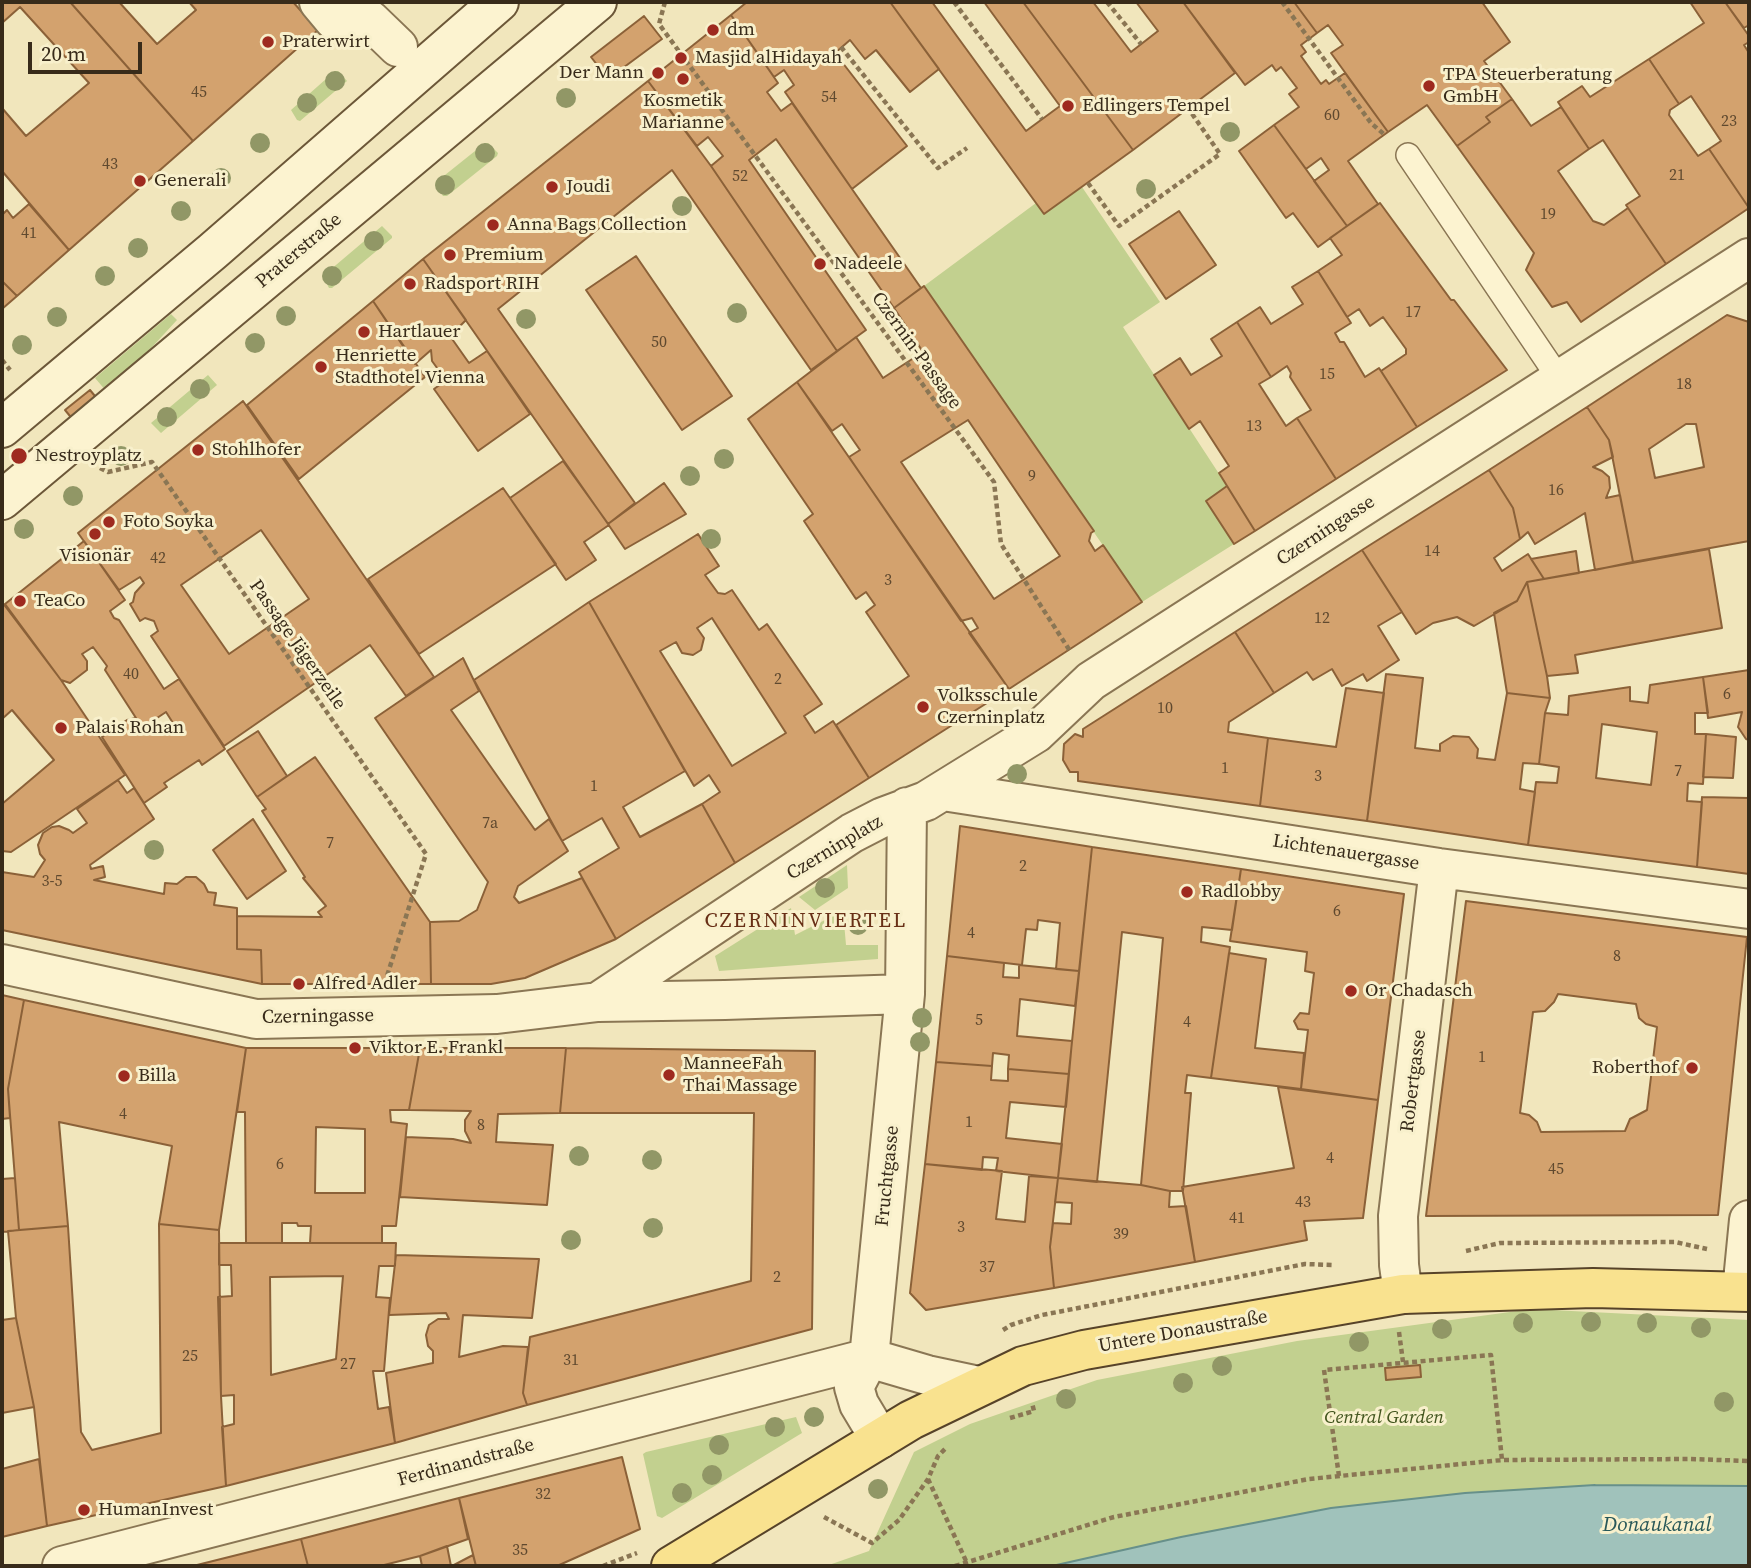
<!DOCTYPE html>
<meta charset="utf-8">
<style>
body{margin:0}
#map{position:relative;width:1751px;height:1568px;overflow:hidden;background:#f1e6bc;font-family:"Source Serif 4",serif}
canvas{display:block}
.frame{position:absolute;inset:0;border:4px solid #382b1a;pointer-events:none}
.scale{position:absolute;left:28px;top:42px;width:114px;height:32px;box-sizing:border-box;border:4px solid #382b1a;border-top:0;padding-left:9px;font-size:21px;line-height:24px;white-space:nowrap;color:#382b1a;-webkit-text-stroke:5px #f8f0cc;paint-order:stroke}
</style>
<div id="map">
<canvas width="1751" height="1568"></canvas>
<div class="frame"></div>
<div class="scale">20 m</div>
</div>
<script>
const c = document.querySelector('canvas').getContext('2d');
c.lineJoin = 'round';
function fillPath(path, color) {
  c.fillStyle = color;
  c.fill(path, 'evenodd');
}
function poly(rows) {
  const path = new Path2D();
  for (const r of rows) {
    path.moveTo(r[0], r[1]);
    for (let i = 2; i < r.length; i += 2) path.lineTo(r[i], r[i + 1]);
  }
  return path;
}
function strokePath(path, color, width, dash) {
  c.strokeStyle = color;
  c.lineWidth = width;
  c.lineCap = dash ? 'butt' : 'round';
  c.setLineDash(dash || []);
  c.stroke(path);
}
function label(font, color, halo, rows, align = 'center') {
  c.font = font + ' "Source Serif 4",serif';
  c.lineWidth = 6;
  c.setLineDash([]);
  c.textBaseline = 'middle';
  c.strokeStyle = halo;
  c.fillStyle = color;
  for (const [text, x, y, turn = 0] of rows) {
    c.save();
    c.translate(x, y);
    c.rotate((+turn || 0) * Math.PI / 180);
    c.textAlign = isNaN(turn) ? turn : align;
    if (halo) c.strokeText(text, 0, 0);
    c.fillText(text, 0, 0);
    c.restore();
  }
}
const green = poly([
 [335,71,338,71,347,81,300,121,297,120,291,110],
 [485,143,488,143,498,153,497,156,447,196,443,196,435,183],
 [1082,187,1160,302,1123,327,1227,486,1206,501,1234,544,1142,602,924,286,1036,203,1044,214],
 [382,226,392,236,392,238,332,288,329,288,323,276],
 [171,314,177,320,129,372,107,392,95,378],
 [208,375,217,385,161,433,151,423],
 [847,865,848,888,815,910,799,897],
 [791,908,795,935,843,911,846,945,878,945,878,959,719,971,715,956],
 [1532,1309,1749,1320,1749,1486,1595,1485,1465,1493,1331,1508,1181,1537,1052,1566,826,1566,869,1551,914,1452,970,1424,1097,1380,1297,1341],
 [796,1417,802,1433,662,1518,657,1516,643,1454,646,1452]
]);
const water = poly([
 [1595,1485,1749,1486,1749,1566,1052,1566,1181,1537,1331,1508,1465,1493,1595,1485]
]);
const building = poly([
 [2,2,70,2,193,141,69,250,2,171,2,108,26,136,89,83,20,7,2,23,2,2],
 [70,2,119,2,157,44,196,10,189,2,293,2,318,30,193,141,70,2],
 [747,2,890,2,939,69,910,92,876,50,865,59,850,40,835,53,907,146,852,189,785,92,794,85,784,70,774,77,731,15,747,2],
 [890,2,932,2,1026,131,1060,106,984,2,1023,2,1133,150,1044,214,890,2],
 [1023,2,1093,2,1131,52,1158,31,1136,2,1183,2,1235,73,1133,150,1023,2],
 [1183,2,1294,2,1317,33,1301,45,1306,52,1301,56,1321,84,1326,80,1329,84,1345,73,1388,132,1348,161,1378,204,1347,226,1314,181,1329,170,1321,158,1306,169,1274,125,1299,107,1289,94,1297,88,1281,67,1276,71,1272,65,1245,85,1183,2],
 [1294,2,1482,2,1510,42,1484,61,1512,99,1486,117,1490,122,1457,146,1427,105,1388,132,1331,53,1343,45,1328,25,1317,33,1294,2],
 [1690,2,1725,2,1749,36,1749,42,1744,45,1749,53,1749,208,1709,149,1721,141,1691,96,1679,104,1649,59,1704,23,1690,2],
 [1725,2,1749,2,1749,25,1744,28,1725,2],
 [731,15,778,83,767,92,781,111,792,103,921,288,894,308,776,139,749,160,866,330,837,351,711,166,723,156,708,137,697,146,648,81,731,15],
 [644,16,662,39,608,79,591,57,644,16],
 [1649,59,1679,104,1670,110,1669,115,1698,156,1709,149,1749,208,1666,264,1626,205,1640,196,1603,140,1589,149,1558,102,1582,86,1590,97,1649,59],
 [648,81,711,166,837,351,811,370,672,170,498,309,635,503,608,524,423,259,648,81],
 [1512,99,1531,126,1561,107,1589,149,1558,171,1593,221,1604,225,1628,208,1666,264,1581,322,1567,302,1552,307,1526,270,1534,253,1457,146,1490,122,1486,117,1512,99],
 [1274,125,1347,226,1318,247,1293,213,1286,218,1239,151,1274,125],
 [1380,203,1451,300,1454,300,1507,370,1417,427,1381,371,1406,354,1406,349,1383,317,1370,326,1359,309,1347,317,1318,271,1342,255,1330,238,1380,203],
 [29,204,69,250,17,296,2,281,2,215,7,210,13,218,29,204],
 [1179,211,1216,265,1166,299,1129,244,1179,211],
 [636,256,732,396,682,430,586,290,636,256],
 [423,259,466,320,450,336,469,363,487,351,530,414,478,451,434,389,449,378,440,372,432,361,431,350,415,364,373,301,423,259],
 [1318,271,1351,323,1335,333,1340,342,1344,342,1365,377,1379,368,1417,427,1336,479,1297,418,1311,410,1290,377,1291,373,1287,366,1271,377,1237,322,1260,307,1271,324,1303,304,1292,287,1318,271],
 [2,281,17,296,2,309,2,281],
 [924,286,1094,531,1091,533,1089,541,1095,551,1103,545,1142,602,1009,689,969,633,978,628,972,618,961,621,849,457,860,450,842,424,832,431,797,382,856,337,883,378,923,352,894,308,924,286],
 [968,420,1060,556,994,599,901,462,968,420],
 [373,301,425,377,299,479,247,405,373,301],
 [1727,315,1749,322,1749,541,1633,562,1609,440,1587,407,1727,315],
 [1686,424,1696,424,1704,467,1655,478,1649,449,1686,424],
 [1237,322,1271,377,1259,384,1286,426,1297,418,1336,479,1255,531,1219,473,1229,466,1200,421,1189,429,1154,375,1180,358,1191,375,1222,356,1211,339,1237,322],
 [797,382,1009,689,869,778,836,725,909,676,866,612,875,605,866,592,856,599,804,521,813,514,748,419,797,382],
 [90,390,99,401,74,421,65,410,90,390],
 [243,401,434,677,406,696,370,645,224,746,151,636,158,631,154,621,145,618,140,621,130,604,133,602,135,593,144,583,140,577,119,590,78,533,243,401],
 [261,530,309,599,229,654,181,585,261,530],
 [1587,407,1609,440,1613,457,1593,467,1602,471,1609,477,1610,488,1606,498,1620,495,1633,562,1595,570,1585,513,1535,544,1528,532,1520,539,1513,508,1489,470,1587,407],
 [563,461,609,525,584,542,596,560,566,580,510,498,563,461],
 [1489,470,1513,508,1520,539,1494,558,1502,571,1528,554,1544,579,1527,582,1517,601,1474,626,1457,617,1433,623,1416,634,1362,550,1489,470],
 [664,483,686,514,625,549,608,524,664,483],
 [1227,486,1255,531,1234,544,1206,501,1227,486],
 [503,488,556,564,419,654,368,579,503,488],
 [698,534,719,566,705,575,718,593,725,594,732,590,759,630,767,624,822,704,804,716,815,733,833,721,869,778,735,863,702,804,720,792,709,775,694,786,589,602,698,534],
 [712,618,786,733,732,766,660,651,676,642,682,653,693,655,701,650,704,638,697,628,712,618],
 [84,541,125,600,110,611,114,618,119,620,164,689,179,679,225,749,202,765,199,760,164,783,167,787,144,803,102,737,127,720,136,718,105,670,107,666,93,647,82,654,87,661,87,670,70,683,61,680,5,604,84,541],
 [166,712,173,723,158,733,151,722,166,712],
 [1709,549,1722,628,1575,655,1578,673,1547,676,1527,582,1709,549],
 [1362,550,1402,612,1378,626,1399,660,1367,681,1363,674,1342,686,1332,669,1313,680,1307,672,1274,693,1235,632,1362,550],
 [1576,551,1579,573,1544,579,1531,559,1576,551],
 [1527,582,1547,676,1550,698,1507,693,1494,613,1517,601,1527,582],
 [2,602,61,680,125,775,11,852,2,851,2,804,54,760,12,710,2,719,2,602],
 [589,602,685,771,623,807,640,837,702,804,735,863,616,939,579,872,619,848,602,818,562,841,474,680,589,602],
 [1235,632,1274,693,1229,722,1228,732,1268,738,1260,806,1078,781,1078,772,1070,772,1063,760,1064,744,1075,734,1083,737,1083,729,1235,632],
 [463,658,479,691,451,710,535,830,549,819,568,851,518,886,514,897,519,903,582,878,616,939,525,978,491,984,431,984,430,922,459,921,477,910,488,882,375,718,463,658],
 [1749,670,1749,740,1746,739,1738,727,1742,712,1708,718,1703,677,1749,670],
 [1386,674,1423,678,1415,748,1440,751,1440,744,1453,736,1469,737,1478,749,1477,758,1495,760,1507,693,1550,698,1545,713,1539,764,1523,763,1520,789,1535,792,1528,845,1367,821,1386,674],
 [1703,677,1708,713,1695,713,1695,734,1706,734,1703,784,1688,783,1687,801,1702,802,1697,867,1528,845,1536,782,1557,783,1559,767,1539,764,1545,713,1568,715,1569,696,1630,687,1630,701,1648,703,1650,685,1703,677],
 [1602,724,1657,732,1651,785,1596,778,1602,724],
 [1346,688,1384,693,1367,821,1260,806,1268,738,1336,747,1346,688],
 [258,731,287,776,257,797,227,751,258,731],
 [1706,734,1736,737,1733,778,1703,777,1706,734],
 [315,757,430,922,431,984,262,984,261,950,237,949,237,916,322,917,318,912,326,906,303,878,305,877,262,811,266,809,257,797,315,757],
 [118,780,127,793,134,788,154,819,90,865,91,869,103,866,105,877,94,880,164,894,165,883,177,884,186,877,196,877,204,884,208,892,216,893,214,905,237,908,237,949,261,950,262,984,2,930,2,872,34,877,45,860,40,854,38,845,43,833,52,827,59,826,69,830,73,833,87,823,77,809,118,780],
 [1702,797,1749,798,1749,874,1697,867,1702,797],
 [253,819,286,871,247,899,213,850,253,819],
 [960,826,1092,847,1079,971,1056,969,1060,923,1038,920,1037,930,1026,929,1022,965,947,956,960,826],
 [1092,847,1241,869,1232,930,1202,927,1201,942,1230,947,1211,1078,1187,1075,1185,1093,1191,1093,1183,1191,1170,1191,1141,1185,1163,938,1122,932,1097,1182,1058,1178,1092,847],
 [1241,869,1404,894,1378,1100,1301,1089,1308,1030,1298,1029,1294,1021,1300,1013,1309,1014,1314,973,1305,971,1307,952,1230,941,1241,869],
 [1466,901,1747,937,1718,1215,1426,1216,1466,901],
 [1558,994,1636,1004,1639,1018,1646,1024,1657,1027,1647,1110,1630,1119,1625,1131,1541,1132,1537,1122,1529,1115,1520,1113,1533,1012,1545,1011,1554,1002,1558,994],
 [1229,953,1266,959,1255,1048,1304,1053,1301,1089,1211,1078,1229,953],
 [947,956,1004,963,1003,977,1019,978,1019,965,1079,971,1075,1006,1020,999,1017,1036,1072,1041,1069,1074,1008,1069,1009,1055,993,1053,992,1066,936,1062,947,956],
 [2,995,24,1000,8,1089,10,1118,2,1119,2,995],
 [24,1000,246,1048,219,1230,159,1224,172,1146,59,1122,68,1226,19,1230,8,1089,24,1000],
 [246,1048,420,1048,409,1110,390,1110,391,1122,407,1124,396,1226,382,1226,382,1243,310,1243,311,1226,298,1226,297,1223,282,1223,282,1243,246,1243,245,1112,237,1112,246,1048],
 [316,1127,365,1129,365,1193,315,1193,316,1127],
 [420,1048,566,1048,560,1113,498,1114,496,1142,553,1145,547,1205,400,1197,406,1137,453,1139,471,1143,465,1131,465,1120,471,1111,409,1110,420,1048],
 [566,1048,815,1051,812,1329,527,1405,523,1393,530,1337,751,1281,754,1113,560,1113,566,1048],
 [936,1062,992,1066,991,1080,1008,1081,1008,1069,1069,1074,1066,1107,1010,1102,1006,1138,1062,1144,1058,1178,996,1171,998,1158,983,1157,982,1170,925,1164,936,1062],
 [1278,1087,1378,1100,1363,1218,1304,1221,1307,1240,1195,1262,1182,1187,1294,1168,1278,1087],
 [925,1164,1002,1171,996,1219,1025,1222,1029,1176,1058,1178,1050,1247,1054,1288,926,1310,910,1293,925,1164],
 [15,1178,19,1230,2,1232,2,1179,15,1178],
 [1058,1178,1141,1185,1170,1191,1169,1207,1186,1206,1195,1262,1054,1288,1050,1247,1053,1223,1071,1224,1072,1203,1055,1202,1058,1178],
 [159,1224,219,1230,221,1396,226,1486,47,1526,34,1407,16,1318,8,1231,68,1226,81,1432,92,1450,161,1433,159,1224],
 [219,1243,396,1243,395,1266,379,1266,376,1297,390,1298,384,1371,373,1371,378,1409,389,1407,395,1443,226,1486,222,1427,234,1424,234,1395,221,1396,218,1297,232,1296,231,1265,219,1265,219,1243],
 [343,1276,336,1359,271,1375,270,1277,343,1276],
 [396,1255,539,1259,532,1318,463,1315,459,1357,503,1346,528,1347,523,1393,527,1405,395,1443,386,1373,433,1363,433,1351,428,1346,426,1335,429,1325,438,1319,449,1319,446,1313,389,1315,396,1255],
 [16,1318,34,1407,2,1413,2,1320,16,1318],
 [1420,1365,1421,1377,1386,1380,1385,1368,1420,1365],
 [622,1457,640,1529,557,1566,476,1566,459,1498,622,1457],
 [39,1459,47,1526,2,1537,2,1469,39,1459],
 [459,1498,468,1539,420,1556,380,1566,308,1566,301,1539,459,1498],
 [301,1539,308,1566,193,1566,301,1539],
 [447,1546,451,1566,422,1566,420,1556,447,1546],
 [473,1555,476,1566,452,1566,473,1555]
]);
const path = poly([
 [665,2,659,24,994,482,1001,544,1070,651],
 [954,2,1042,119],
 [1107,2,1141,44],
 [1282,2,1371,123,1386,136],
 [841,47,938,168,967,148],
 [1088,183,1119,226,1220,154,1188,108],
 [2,360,10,370],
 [100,468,108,472,152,462,426,854,386,979],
 [1466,1251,1500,1243,1675,1242,1707,1249],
 [1003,1330,1011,1325,1042,1315,1305,1264,1333,1265],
 [1399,1332,1403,1362],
 [1010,1418,1034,1411,1032,1403],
 [1339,1476,1324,1370,1491,1355,1502,1460],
 [928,1479,967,1563],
 [824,1517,872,1543,899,1520,928,1479,938,1456,946,1448],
 [603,1566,637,1553],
 [955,1566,1114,1517,1309,1479,1502,1460,1690,1459,1749,1461]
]);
const lane = poly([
 [1408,155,1560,380]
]);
const street = poly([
 [319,2,334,20,370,20,398,47],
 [943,791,1439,868,1749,909],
 [2,964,256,1019,497,1014,598,1002,725,1000,905,994],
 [598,1002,852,833,883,817,926,801,1036,733,1091,681,1749,258],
 [1742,1291,1749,1220],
 [1403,1294,1399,1265,1398,1216,1439,868],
 [880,1439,859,1404,854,1387,869,1358,927,1375,979,1386],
 [62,1566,869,1358,905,994,907,807]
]);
const secondary = poly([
 [2,428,213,251,499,2],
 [2,500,597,2]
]);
const primary = poly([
 [671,1566,911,1420,1023,1366,1084,1350,1403,1294,1593,1288,1749,1292]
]);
const trees = [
 [335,81],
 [566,98],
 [307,103],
 [1230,132],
 [260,143],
 [485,153],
 [221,178],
 [445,185],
 [1146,189],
 [682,206],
 [181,211],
 [374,241],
 [138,248],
 [105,276],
 [332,276],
 [737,313],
 [286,316],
 [57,317],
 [526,319],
 [255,343],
 [22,345],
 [200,389],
 [167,417],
 [121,456],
 [724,459],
 [690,476],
 [73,496],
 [24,529],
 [711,539],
 [1017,774],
 [154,850],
 [825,888],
 [858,925],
 [922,1018],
 [920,1042],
 [579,1156],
 [652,1160],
 [653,1228],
 [571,1240],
 [1591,1322],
 [1523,1323],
 [1647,1323],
 [1701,1328],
 [1442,1329],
 [1359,1342],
 [1222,1366],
 [1183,1383],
 [1066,1399],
 [1724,1402],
 [814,1417],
 [775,1427],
 [719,1445],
 [712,1475],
 [878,1489],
 [682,1493]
];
const markers = [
 [713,30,7,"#9e2a1f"],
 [268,42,7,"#9e2a1f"],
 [681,58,7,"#9e2a1f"],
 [658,73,7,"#9e2a1f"],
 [683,79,7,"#9e2a1f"],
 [1429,86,7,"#9e2a1f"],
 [1068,106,7,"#9e2a1f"],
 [140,181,7,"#9e2a1f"],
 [552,187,7,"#9e2a1f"],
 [493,225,7,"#9e2a1f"],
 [450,255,7,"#9e2a1f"],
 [820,264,7,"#9e2a1f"],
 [410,284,7,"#9e2a1f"],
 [364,332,7,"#9e2a1f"],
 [321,367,7,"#9e2a1f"],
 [198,450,7,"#9e2a1f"],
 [19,456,9,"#9e2a1f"],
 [109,522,7,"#9e2a1f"],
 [95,534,7,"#9e2a1f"],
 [20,601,7,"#9e2a1f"],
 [923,707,7,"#9e2a1f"],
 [61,728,7,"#9e2a1f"],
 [1187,892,7,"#9e2a1f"],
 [299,984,7,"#9e2a1f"],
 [1351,991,7,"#9e2a1f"],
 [355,1048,7,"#9e2a1f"],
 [1692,1068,7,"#9e2a1f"],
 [669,1075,7,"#9e2a1f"],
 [124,1076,7,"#9e2a1f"],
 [84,1510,7,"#9e2a1f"]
];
const numberNames = [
 ["45",199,93],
 ["54",829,98],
 ["60",1332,116],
 ["23",1729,122],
 ["43",110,165],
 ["21",1677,176],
 ["52",740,177],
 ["19",1548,215],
 ["41",29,234],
 ["17",1413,313],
 ["50",659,343],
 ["15",1327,375],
 ["18",1684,385],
 ["13",1254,427],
 ["9",1032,477],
 ["16",1556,491],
 ["14",1432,552],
 ["42",158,559],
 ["3",888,581],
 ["12",1322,619],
 ["40",131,675],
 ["2",778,680],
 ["6",1727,695],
 ["10",1165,709],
 ["1",1225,769],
 ["7",1678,772],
 ["3",1318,777],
 ["1",594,787],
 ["7a",490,824],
 ["7",330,844],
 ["2",1023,867],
 ["3-5",52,882],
 ["6",1337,912],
 ["4",971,934],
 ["8",1617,957],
 ["5",979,1021],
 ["4",1187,1023],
 ["1",1482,1058],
 ["4",123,1115],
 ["1",969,1123],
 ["8",481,1126],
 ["4",1330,1159],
 ["6",280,1165],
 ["45",1556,1170],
 ["43",1303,1203],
 ["41",1237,1219],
 ["3",961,1228],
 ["39",1121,1235],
 ["37",987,1268],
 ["2",777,1278],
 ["25",190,1357],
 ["31",571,1361],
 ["27",348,1365],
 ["32",543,1495],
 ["35",520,1551]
];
const poiNames = [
 ["dm",727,30],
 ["Praterwirt",282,42],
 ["Masjid alHidayah",695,58],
 ["Der Mann",644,73,"right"],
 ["TPA Steuerberatung",1443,75],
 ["GmbH",1443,97],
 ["Kosmetik",683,101,"center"],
 ["Marianne",683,123,"center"],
 ["Edlingers Tempel",1082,106],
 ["Generali",154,181],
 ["Joudi",566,187],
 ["Anna Bags Collection",507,225],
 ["Premium",464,255],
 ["Nadeele",834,264],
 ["Radsport RIH",424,284],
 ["Hartlauer",378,332],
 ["Henriette",335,356],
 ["Stadthotel Vienna",335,378],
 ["Stohlhofer",212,450],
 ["Nestroyplatz",35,456],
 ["Foto Soyka",123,522],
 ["Visionär",95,556,"center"],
 ["TeaCo",34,601],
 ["Volksschule",937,696],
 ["Czerninplatz",937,718],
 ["Palais Rohan",75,728],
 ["Radlobby",1201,892],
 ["Alfred Adler",313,984],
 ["Or Chadasch",1365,991],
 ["Viktor E. Frankl",369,1048],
 ["ManneeFah",683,1064],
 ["Thai Massage",683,1086],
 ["Roberthof",1678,1068,"right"],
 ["Billa",138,1076],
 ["HumanInvest",98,1510]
];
const streetNames = [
 ["Praterstraße",299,251,-40],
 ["Czernin-Passage",916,351,54],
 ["Czerningasse",1326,531,-33],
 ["Passage Jägerzeile",297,645,55],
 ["Czerninplatz",835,848,-31],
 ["Lichtenauergasse",1346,853,9],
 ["Czerningasse",318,1017,-1],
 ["Robertgasse",1414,1081,-83],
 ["Fruchtgasse",888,1176,-84],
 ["Untere Donaustraße",1183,1332,-10],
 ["Ferdinandstraße",466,1463,-15]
];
const parkNames = [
 ["Central Garden",1384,1418]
];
const neighbourhoodNames = [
 ["CZERNINVIERTEL",806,922]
];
const waterNames = [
 ["Donaukanal",1657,1526]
];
fillPath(green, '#c2d08f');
fillPath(water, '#a0c2bb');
strokePath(water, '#67908a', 2);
fillPath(building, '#d3a26e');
strokePath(building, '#8b6138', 2);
strokePath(lane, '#8a7654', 26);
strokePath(street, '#8a7654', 42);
strokePath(secondary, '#6c5738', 42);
strokePath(primary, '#574329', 42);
strokePath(path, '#8a7654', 4.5, [5, 3.5]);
strokePath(lane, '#fcf3d0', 23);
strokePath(street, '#fcf3d0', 38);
strokePath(secondary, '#fcf3d0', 38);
strokePath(primary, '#f9e28f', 38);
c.fillStyle = '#919766';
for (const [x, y] of trees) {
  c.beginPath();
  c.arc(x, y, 10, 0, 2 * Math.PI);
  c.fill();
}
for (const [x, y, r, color] of markers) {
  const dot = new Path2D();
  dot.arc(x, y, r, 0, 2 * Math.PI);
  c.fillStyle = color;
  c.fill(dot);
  strokePath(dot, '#f8f0cc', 2.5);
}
label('16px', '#5f492f', null, numberNames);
label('19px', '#382b1a', '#f8f0cc', poiNames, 'left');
label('19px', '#382b1a', '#f8f0cc', streetNames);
label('italic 19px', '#43561f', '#f8f0cc', parkNames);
c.letterSpacing = '2px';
label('21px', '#682f16', '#f8f0cc', neighbourhoodNames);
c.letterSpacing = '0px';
label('italic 21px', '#285859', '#f8f0cc', waterNames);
</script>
